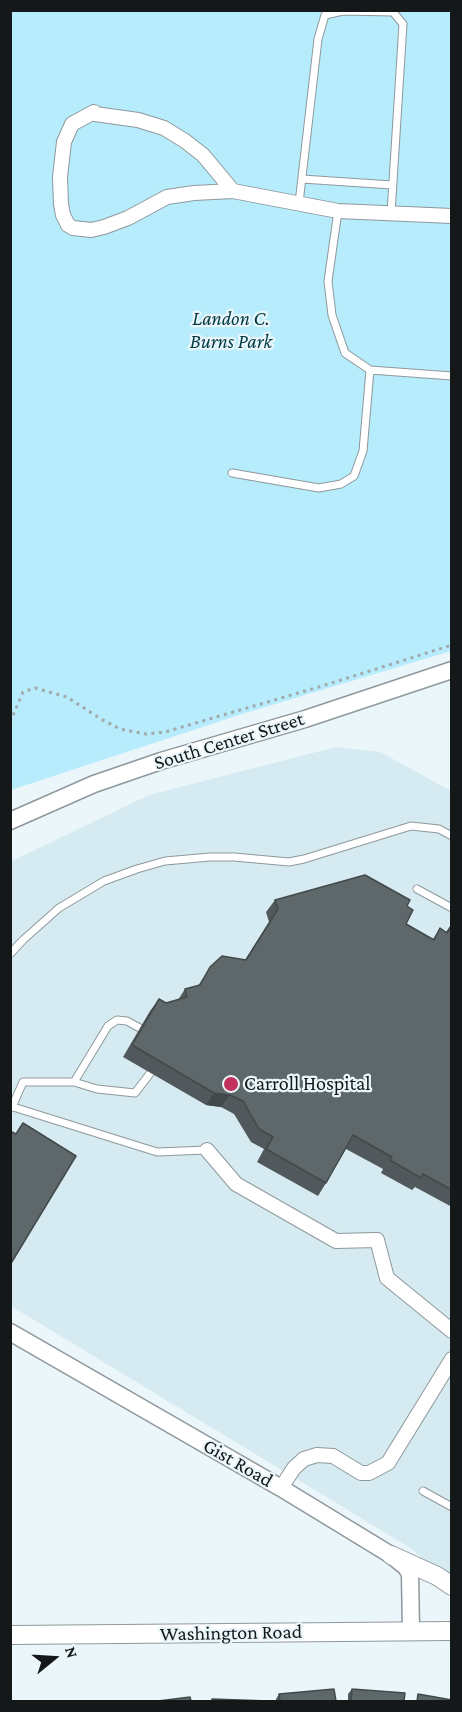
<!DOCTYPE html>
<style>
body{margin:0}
#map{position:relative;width:462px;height:1712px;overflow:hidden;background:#eaf6f9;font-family:"Crimson Pro",serif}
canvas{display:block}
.frame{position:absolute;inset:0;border:12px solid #141819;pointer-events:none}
.north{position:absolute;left:24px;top:1628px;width:60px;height:60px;-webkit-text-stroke:4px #eaf6f9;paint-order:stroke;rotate:72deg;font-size:16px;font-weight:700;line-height:24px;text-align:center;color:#141819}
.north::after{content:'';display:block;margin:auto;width:21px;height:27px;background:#141819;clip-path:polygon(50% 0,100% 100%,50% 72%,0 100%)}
</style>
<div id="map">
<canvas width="462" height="1712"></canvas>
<div class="frame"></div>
<div class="north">N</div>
</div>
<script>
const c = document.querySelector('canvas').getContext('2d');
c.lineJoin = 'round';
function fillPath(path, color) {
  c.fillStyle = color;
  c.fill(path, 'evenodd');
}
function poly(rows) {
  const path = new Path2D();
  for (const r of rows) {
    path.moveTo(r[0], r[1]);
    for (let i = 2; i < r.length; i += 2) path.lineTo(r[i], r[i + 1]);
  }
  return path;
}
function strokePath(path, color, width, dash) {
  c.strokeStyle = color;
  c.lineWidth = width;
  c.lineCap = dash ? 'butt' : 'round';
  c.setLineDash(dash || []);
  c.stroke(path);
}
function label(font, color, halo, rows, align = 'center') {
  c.font = font + ' "Crimson Pro",serif';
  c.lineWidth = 4.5;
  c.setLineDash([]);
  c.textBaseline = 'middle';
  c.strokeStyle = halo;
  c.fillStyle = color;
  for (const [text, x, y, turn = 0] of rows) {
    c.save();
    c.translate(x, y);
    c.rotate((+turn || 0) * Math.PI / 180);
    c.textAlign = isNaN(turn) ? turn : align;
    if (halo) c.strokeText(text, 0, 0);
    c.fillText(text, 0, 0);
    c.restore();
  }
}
const built = poly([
 [336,747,380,752,451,791,451,1587,412,1549,11,1306,10,862,149,795]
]);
const green = poly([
 [10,11,452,11,451,651,242,714,11,790]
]);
const path = poly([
 [10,722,23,692,35,688,67,697,101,719,120,729,146,734,165,732,322,686,452,645]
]);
const service = poly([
 [302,179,392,185],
 [299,203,318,39,325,15,343,11,393,12,403,24,391,213],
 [338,211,328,281,332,315,345,353,370,370,452,376],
 [232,473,319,488,341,484,354,476,363,451,370,370],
 [417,889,452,908],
 [10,954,23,940,59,908,104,881,137,869,165,861,210,857,234,857,289,862,304,859,411,826,439,829,452,836],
 [74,1082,108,1026,117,1020,127,1021,147,1032],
 [10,1106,157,1152,207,1150],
 [12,1107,23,1082,74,1082,97,1089,135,1093,155,1067],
 [423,1491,452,1507]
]);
const minor = poly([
 [233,191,203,155,185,141,164,128,138,120,95,114,94,112,72,124,64,142,60,177,61,204,63,215,68,225,73,228,91,230,104,227,128,218,167,197,194,193,233,191,338,211,452,216],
 [207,1150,236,1184,336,1241,377,1240,387,1278,452,1331],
 [281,1488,294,1468,304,1459,317,1455,333,1456,361,1473,369,1473,388,1463,452,1359]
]);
const tertiary = poly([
 [10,821,94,784,161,761,305,719,452,670],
 [10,1332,281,1488,391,1555,406,1567,410,1574,411,1631]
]);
const secondary = poly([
 [391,1555,437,1576,452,1586],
 [10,1635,452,1631]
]);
const wall = poly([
 [275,900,407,906,406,924,433,939,440,928,446,932,452,923,452,1207,415,1187,412,1190,381,1173,383,1169,346,1149,326,1183,318,1196,257,1162,264,1149,251,1142,234,1114,221,1107,206,1105,123,1057,150,1011,159,999,166,1003,178,1000,185,989,198,986,210,967,245,960,269,922,266,912],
 [352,1689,404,1701,348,1701,348,1694],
 [279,1694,336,1701,276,1701,276,1699]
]);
const shadedWall = poly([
 [214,1093,230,1095,221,1107,206,1105]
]);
const building = poly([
 [365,875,410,900,407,906,413,910,406,924,434,940,440,928,447,933,452,925,452,1190,423,1174,421,1178,390,1160,392,1157,353,1135,326,1183,266,1149,273,1137,259,1129,243,1101,230,1095,214,1093,132,1045,159,999,166,1003,187,997,185,989,200,985,210,967,222,956,246,960,278,909,275,900,365,875],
 [23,1123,76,1156,10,1265,10,1131,16,1134,23,1123],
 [334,1689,336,1701,280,1701,279,1694,334,1689],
 [352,1689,405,1693,404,1701,351,1701,352,1689],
 [418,1694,452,1700,452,1701,417,1701,418,1694],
 [190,1697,191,1701,158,1701,190,1697],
 [212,1699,269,1701,212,1701,212,1699]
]);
const markers = [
 [231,1084,8,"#c1325c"]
];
const parkNames = [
 ["Landon C.",231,319],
 ["Burns Park",231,342]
];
const streetNames = [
 ["South Center Street",229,741,-17],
 ["Gist Road",238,1463,30],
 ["Washington Road",231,1633,-1]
];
const poiNames = [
 ["Carroll Hospital",244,1084]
];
fillPath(built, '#d6ebf1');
fillPath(green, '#b6ecfc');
strokePath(service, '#8e989c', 9);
strokePath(minor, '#8e989c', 16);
strokePath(tertiary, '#8e989c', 19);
strokePath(secondary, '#8e989c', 20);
strokePath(path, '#a1aaad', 3, [3, 4.5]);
strokePath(service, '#fff', 7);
strokePath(minor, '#fff', 14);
strokePath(tertiary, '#fff', 16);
strokePath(secondary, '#fff', 18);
fillPath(wall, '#51595c');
fillPath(shadedWall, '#42494b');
fillPath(building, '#5e686b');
strokePath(building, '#42494b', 1.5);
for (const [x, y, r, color] of markers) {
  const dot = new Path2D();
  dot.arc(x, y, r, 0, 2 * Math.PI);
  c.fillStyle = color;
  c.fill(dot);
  strokePath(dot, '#eaf6f9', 2);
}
label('italic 20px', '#003a47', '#eaf6f9', parkNames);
label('20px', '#141819', '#eaf6f9', streetNames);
label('20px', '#141819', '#eaf6f9', poiNames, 'left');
</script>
